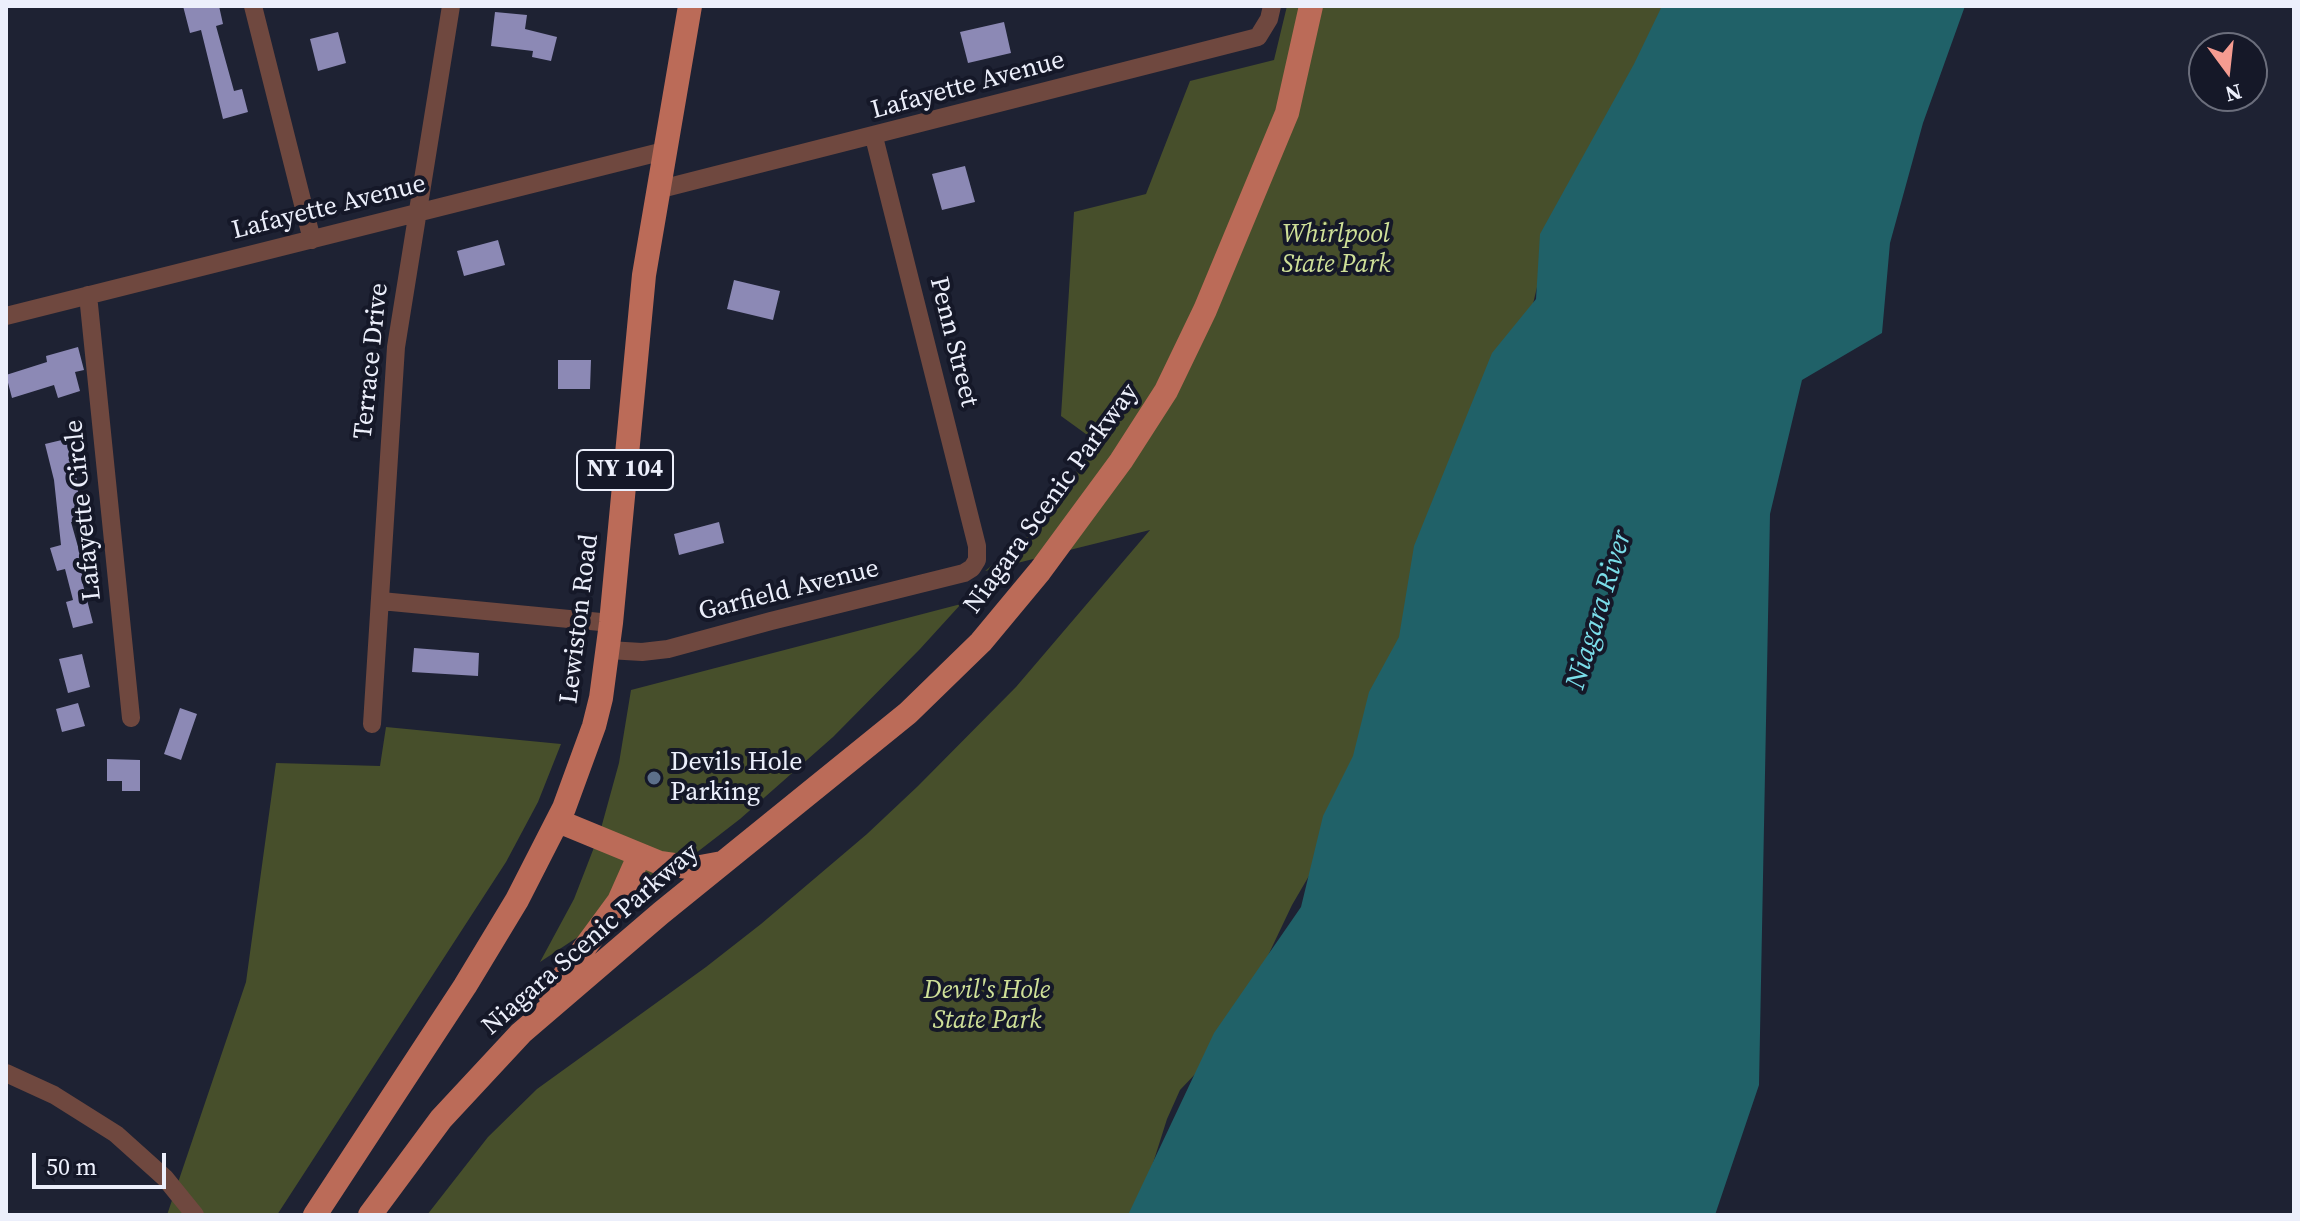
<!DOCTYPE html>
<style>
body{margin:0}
#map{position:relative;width:2300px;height:1221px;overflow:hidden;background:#1e2233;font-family:"Source Serif 4",serif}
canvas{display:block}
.frame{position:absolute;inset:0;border:8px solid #eceffb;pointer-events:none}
.north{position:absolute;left:2188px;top:32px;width:80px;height:80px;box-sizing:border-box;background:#151828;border:2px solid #6b6e7c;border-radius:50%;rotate:165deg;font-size:22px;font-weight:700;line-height:32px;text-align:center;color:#eceffb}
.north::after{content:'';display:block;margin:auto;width:28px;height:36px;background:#f59c91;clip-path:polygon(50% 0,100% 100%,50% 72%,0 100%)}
.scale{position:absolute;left:32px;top:1153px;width:134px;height:36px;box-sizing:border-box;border:4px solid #eceffb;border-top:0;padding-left:10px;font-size:24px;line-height:28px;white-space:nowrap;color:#eceffb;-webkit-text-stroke:6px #151828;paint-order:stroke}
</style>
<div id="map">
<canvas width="2300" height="1221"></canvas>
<div class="frame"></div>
<div class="north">N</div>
<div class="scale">50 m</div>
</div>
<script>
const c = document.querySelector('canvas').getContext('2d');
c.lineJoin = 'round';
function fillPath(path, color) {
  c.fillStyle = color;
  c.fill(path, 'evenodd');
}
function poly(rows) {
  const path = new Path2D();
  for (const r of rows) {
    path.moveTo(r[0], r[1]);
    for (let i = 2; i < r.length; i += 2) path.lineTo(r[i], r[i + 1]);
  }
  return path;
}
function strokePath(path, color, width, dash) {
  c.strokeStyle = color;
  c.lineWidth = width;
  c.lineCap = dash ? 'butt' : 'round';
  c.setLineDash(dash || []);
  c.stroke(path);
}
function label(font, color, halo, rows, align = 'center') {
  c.font = font + ' "Source Serif 4",serif';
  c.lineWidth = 8;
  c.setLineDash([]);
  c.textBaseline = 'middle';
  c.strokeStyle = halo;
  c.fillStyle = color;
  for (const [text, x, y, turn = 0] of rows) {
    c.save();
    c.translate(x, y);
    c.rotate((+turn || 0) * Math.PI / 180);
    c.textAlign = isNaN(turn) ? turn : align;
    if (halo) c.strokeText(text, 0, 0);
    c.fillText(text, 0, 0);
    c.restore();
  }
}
const green = poly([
 [1287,6,1669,6,1547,245,1528,325,1320,857,1292,905,1264,964,1218,1050,1180,1090,1167,1119,1148,1179,1142,1215,427,1215,488,1137,537,1089,706,967,761,924,867,834,918,786,1016,687,1150,530,985,571,1036,530,1097,442,1061,416,1074,212,1146,194,1190,81,1274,60],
 [961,604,920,649,833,737,740,819,643,894,540,962,574,899,600,832,619,763,631,690],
 [386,727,561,744,538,802,506,862,277,1215,167,1215,246,982,276,763,380,766]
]);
const water = poly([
 [1662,6,1965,6,1923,123,1890,243,1882,333,1802,380,1770,514,1759,1085,1715,1215,1128,1215,1214,1033,1301,907,1323,816,1353,756,1369,692,1399,637,1414,546,1492,353,1536,299,1540,234,1634,64]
]);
const building = poly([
 [183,6,219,6,223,24,216,26,234,91,242,89,248,112,223,119,201,30,190,33],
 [495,12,527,15,525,29,557,37,551,61,532,57,533,51,491,46],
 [1004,22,1011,53,968,63,960,32],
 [338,32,346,63,318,71,310,39],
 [965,166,975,202,942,210,932,174],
 [498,240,505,265,464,276,457,251],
 [734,280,780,291,773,320,727,309],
 [78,347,84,370,75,372,80,391,58,398,54,385,12,398,6,375,47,362,46,356],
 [558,360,591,360,590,389,558,389],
 [66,439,76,471,81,521,71,522,86,575,81,577,93,623,73,628,66,602,73,600,65,569,57,571,50,548,61,545,54,480,45,444],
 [719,522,724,543,679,555,674,534],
 [414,648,479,653,478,676,412,672],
 [82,654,90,687,68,693,59,659],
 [78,703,85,726,62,732,56,709],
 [180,708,197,714,181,760,164,754],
 [107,759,140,760,140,791,122,791,122,781,107,781]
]);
const minor = poly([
 [253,6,312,240],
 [657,190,1258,37,1269,19,1272,6],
 [88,295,131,718],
 [6,316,664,151],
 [381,601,611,623],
 [608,650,642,652,668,649,771,621,964,573,972,568,977,560,977,546,874,137],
 [372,724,396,347,451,6],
 [6,1073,54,1095,116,1134,165,1178,195,1215]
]);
const major = poly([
 [558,821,660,863,695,868,722,863],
 [550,995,619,901,639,856],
 [315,1215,465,986,517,900,564,808,594,726,601,698,611,623,644,275,690,6],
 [370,1215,441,1119,521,1033,661,913,908,713,981,642,1040,571,1121,461,1166,391,1205,310,1287,113,1311,6]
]);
const markers = [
 [654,778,8,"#5c6f8a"]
];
const shields = [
 [625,470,96]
];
const shieldNames = [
 ["NY 104",625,470]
];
const streetNames = [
 ["Lafayette Avenue",968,86,-15],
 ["Lafayette Avenue",329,208,-14],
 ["Penn Street",953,342,76],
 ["Terrace Drive",372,361,-84],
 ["Niagara Scenic Parkway",1052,499,-54],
 ["Lafayette Circle",84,510,-96],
 ["Garfield Avenue",789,591,-14],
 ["Lewiston Road",580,619,-83],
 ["Niagara Scenic Parkway",591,940,-41]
];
const parkNames = [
 ["Whirlpool",1336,235],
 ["State Park",1336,265],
 ["Devil's Hole",987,991],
 ["State Park",987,1021]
];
const poiNames = [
 ["Devils Hole",670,763],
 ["Parking",670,793]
];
const waterNames = [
 ["Niagara River",1600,610,-73]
];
fillPath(green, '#474f2b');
fillPath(water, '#206168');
fillPath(building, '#8c89b5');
strokePath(minor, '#6f483f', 18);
strokePath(major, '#bb6b58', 24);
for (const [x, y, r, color] of markers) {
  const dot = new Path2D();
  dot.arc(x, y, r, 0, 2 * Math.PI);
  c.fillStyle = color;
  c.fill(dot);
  strokePath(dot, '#151828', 3);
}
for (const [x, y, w] of shields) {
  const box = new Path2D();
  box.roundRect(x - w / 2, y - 20, w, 40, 6);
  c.fillStyle = '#151828';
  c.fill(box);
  strokePath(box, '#eceffb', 2);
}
label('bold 24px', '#eceffb', null, shieldNames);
label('26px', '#eceffb', '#151828', streetNames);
label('italic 26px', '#cfe098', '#151828', parkNames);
label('26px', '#eceffb', '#151828', poiNames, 'left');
label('italic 28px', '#7bdeea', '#151828', waterNames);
</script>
